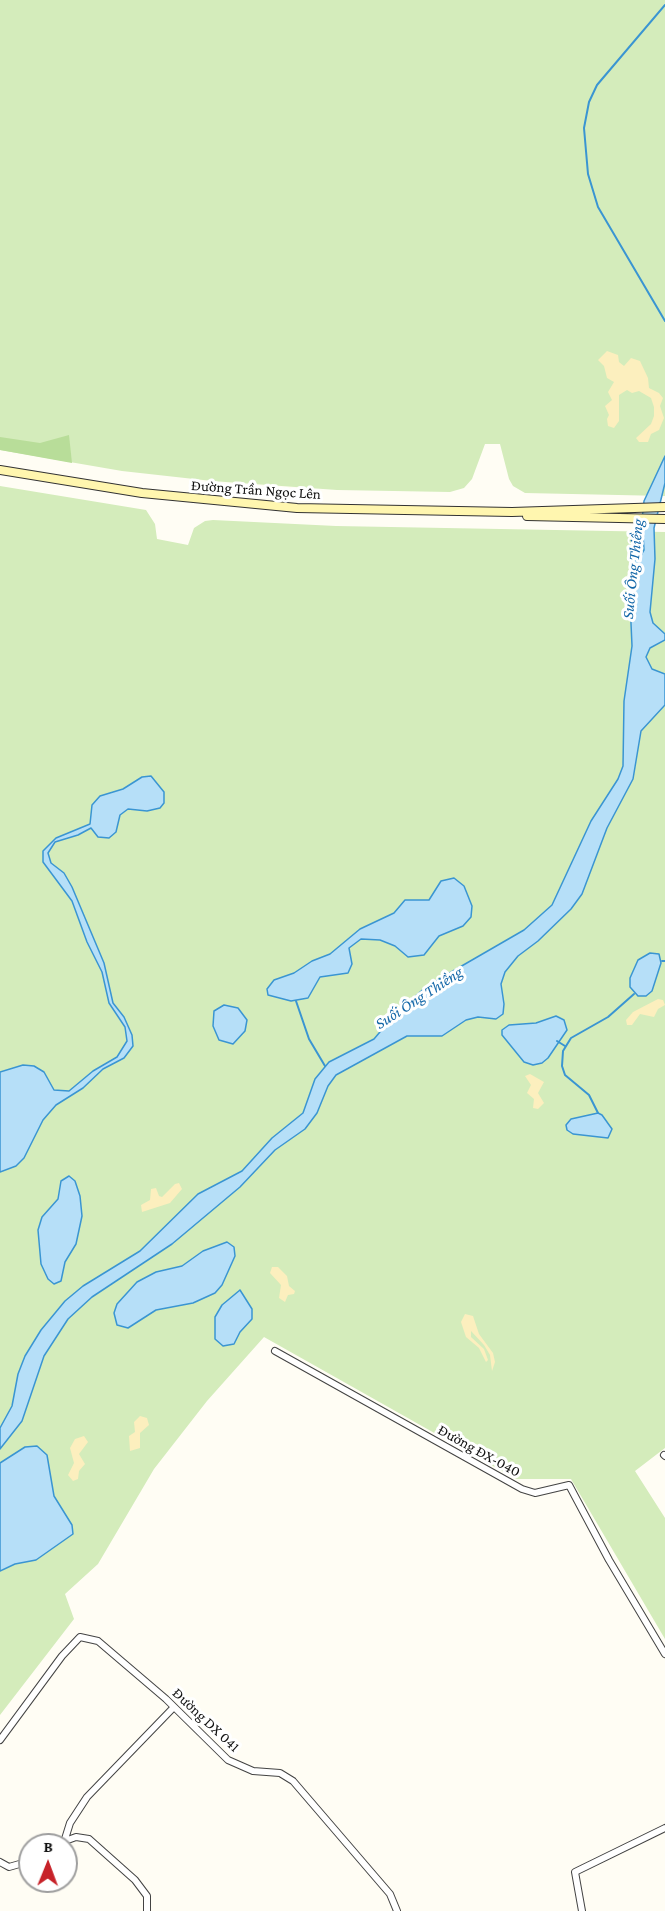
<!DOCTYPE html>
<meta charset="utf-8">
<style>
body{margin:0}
#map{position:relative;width:665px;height:1911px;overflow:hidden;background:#fffdf4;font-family:"Crimson Pro",serif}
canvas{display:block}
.north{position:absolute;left:18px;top:1833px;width:60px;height:60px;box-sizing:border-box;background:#fff;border:2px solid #9f9f9f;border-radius:50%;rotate:1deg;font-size:16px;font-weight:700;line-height:24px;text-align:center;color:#101010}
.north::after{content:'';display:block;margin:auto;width:21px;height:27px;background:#c72229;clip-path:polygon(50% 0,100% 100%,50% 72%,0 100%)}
</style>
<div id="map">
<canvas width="665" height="1911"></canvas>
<div class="north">B</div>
</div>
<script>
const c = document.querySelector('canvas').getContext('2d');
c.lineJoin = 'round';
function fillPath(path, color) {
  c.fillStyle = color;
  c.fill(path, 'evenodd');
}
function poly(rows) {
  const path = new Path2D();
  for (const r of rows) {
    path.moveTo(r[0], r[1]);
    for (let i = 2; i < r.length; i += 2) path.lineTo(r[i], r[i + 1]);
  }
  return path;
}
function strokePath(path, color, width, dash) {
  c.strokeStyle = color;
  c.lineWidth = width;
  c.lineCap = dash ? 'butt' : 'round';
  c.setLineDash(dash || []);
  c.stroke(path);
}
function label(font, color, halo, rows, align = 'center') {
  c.font = font + ' "Crimson Pro",serif';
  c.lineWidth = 6;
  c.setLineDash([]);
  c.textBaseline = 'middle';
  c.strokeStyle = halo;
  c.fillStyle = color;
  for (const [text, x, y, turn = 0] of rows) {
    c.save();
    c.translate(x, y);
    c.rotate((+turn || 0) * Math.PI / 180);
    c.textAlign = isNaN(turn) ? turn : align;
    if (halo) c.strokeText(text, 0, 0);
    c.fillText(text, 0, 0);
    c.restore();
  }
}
const green = poly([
 [0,0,665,0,665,496,525,493,513,486,509,479,500,444,485,444,472,479,464,488,450,492,337,490,212,481,122,471,0,450],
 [0,486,146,510,155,524,157,539,188,545,194,528,205,521,213,520,336,526,665,532,665,1448,635,1471,665,1518,665,1639,571,1479,516,1479,264,1337,207,1401,154,1469,98,1564,65,1594,74,1619,0,1715]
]);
const forest = poly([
 [69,435,72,463,0,450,0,437,40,443]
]);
const sand = poly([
 [607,351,618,355,619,362,624,366,631,358,640,361,648,378,649,388,659,393,663,398,660,406,664,418,659,430,651,434,648,442,639,442,636,438,651,424,654,416,654,407,651,398,639,391,632,393,627,390,619,395,619,421,614,428,608,426,607,419,609,415,605,406,612,400,608,392,614,382,607,378,604,366,598,360],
 [658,999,663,1000,665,1005,658,1009,654,1017,640,1014,632,1025,627,1025,626,1020,633,1012],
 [530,1074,544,1082,538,1093,544,1103,538,1109,533,1108,534,1099,527,1093,531,1085,525,1076],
 [179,1183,182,1189,170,1203,142,1212,141,1205,150,1200,151,1189,156,1188,159,1196,162,1197,175,1184],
 [272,1267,278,1267,287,1276,289,1286,295,1291,294,1294,288,1295,285,1302,279,1298,281,1285,270,1273],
 [465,1314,473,1316,479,1334,493,1353,495,1362,492,1371,490,1355,484,1345,471,1331,471,1337,484,1349,488,1360,486,1362,479,1348,466,1337,461,1322],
 [140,1416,147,1418,149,1425,140,1433,140,1448,130,1451,129,1436,135,1432,134,1422],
 [84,1436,88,1442,79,1454,85,1464,79,1471,78,1479,73,1481,68,1475,74,1463,70,1448,75,1439]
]);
const water = poly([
 [665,456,665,483,654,528,655,559,650,612,653,623,665,634,665,640,650,648,646,657,652,669,665,674,665,705,641,731,633,779,607,828,582,894,571,909,538,941,518,956,505,972,501,984,504,1004,503,1014,496,1019,478,1017,466,1020,442,1036,407,1036,336,1075,328,1086,317,1113,305,1129,275,1150,240,1187,172,1244,92,1297,68,1319,44,1356,22,1421,0,1449,0,1428,12,1406,18,1374,25,1356,41,1330,65,1301,83,1286,140,1251,198,1194,242,1171,272,1138,303,1113,315,1079,329,1062,374,1039,396,1013,427,986,524,930,552,905,591,821,618,779,623,766,624,701,632,646,630,601,632,561,638,560,644,550,642,520,644,501,665,456],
 [151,776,164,792,164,803,160,808,147,811,128,809,120,815,116,832,109,838,98,837,91,828,78,835,55,842,48,853,51,863,64,873,72,887,104,963,113,1003,124,1017,132,1035,133,1046,124,1058,103,1069,83,1088,56,1105,43,1120,24,1158,16,1166,0,1172,0,1072,23,1065,34,1066,44,1072,54,1090,69,1091,93,1071,117,1057,127,1041,125,1027,109,1003,102,972,87,942,72,901,43,862,43,851,56,838,90,824,92,805,100,796,123,789,142,777,151,776],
 [454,878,464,886,472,906,471,917,463,926,439,936,424,955,408,957,395,946,380,940,361,939,349,948,352,964,348,973,320,977,308,998,291,1001,268,995,267,989,274,980,294,973,312,961,330,954,360,929,394,913,405,900,429,900,441,881,454,878],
 [650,953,659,954,661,963,652,991,646,996,638,996,630,987,630,978,638,960,650,953],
 [224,1005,238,1008,247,1020,245,1031,233,1044,219,1040,213,1026,214,1011,224,1005],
 [556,1016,564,1020,567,1030,548,1058,542,1063,533,1065,524,1062,502,1035,502,1030,509,1025,536,1023,556,1016],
 [598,1113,602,1115,612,1129,608,1138,573,1134,567,1130,566,1125,571,1119,598,1113],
 [69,1176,75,1181,80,1196,82,1216,76,1244,65,1262,61,1281,54,1284,48,1279,41,1264,38,1230,42,1217,58,1199,61,1181,69,1176],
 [227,1242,234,1247,235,1256,222,1285,215,1293,193,1303,156,1310,128,1328,117,1325,114,1313,117,1304,137,1282,156,1272,182,1266,203,1251,227,1242],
 [240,1290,252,1309,252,1319,240,1332,234,1344,223,1346,215,1339,215,1317,222,1305,240,1290],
 [37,1446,47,1455,54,1496,72,1525,73,1534,36,1560,15,1564,0,1571,0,1463,25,1447,37,1446]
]);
const stream = poly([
 [665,5,597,85,589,102,584,128,588,174,598,207,665,321],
 [662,961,665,961],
 [296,1001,309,1039,325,1066],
 [557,1041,565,1046],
 [598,1113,589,1095,565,1075,562,1066,563,1051,571,1038,608,1017,634,994]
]);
const street = poly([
 [275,1351,522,1489,535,1493,569,1485,609,1560,665,1654],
 [664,1455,665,1456],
 [0,1740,62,1656,80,1637,98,1641,166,1699,228,1760,253,1771,280,1773,293,1781,390,1894,397,1911],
 [65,1839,70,1823,87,1797,174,1707],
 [54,1845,76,1837,89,1839,135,1880,147,1896,147,1911],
 [0,1862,9,1867,30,1861],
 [582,1911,575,1872,665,1828]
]);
const secondary = poly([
 [0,470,142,493,297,508,512,512,665,507],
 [527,516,665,519]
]);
const streetNames = [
 ["Đường Trần Ngọc Lên",256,490,4],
 ["Đường ĐX-040",479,1451,29],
 ["Đường DX 041",206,1720,43]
];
const waterNames = [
 ["Suối Ông Thiềng",633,569,-84],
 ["Suối Ông Thiềng",419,998,-33]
];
fillPath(green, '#d4ecbb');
fillPath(forest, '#b8dd99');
fillPath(sand, '#fcefbe');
fillPath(water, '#b6dff8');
strokePath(water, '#3a95d2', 1.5);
strokePath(stream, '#3a95d2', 2);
strokePath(street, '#434343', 8);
strokePath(secondary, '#323232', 10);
strokePath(street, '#fff', 6);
strokePath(secondary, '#fff6af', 8);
label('15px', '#101010', '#fff', streetNames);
label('italic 16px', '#1367a8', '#fff', waterNames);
</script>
